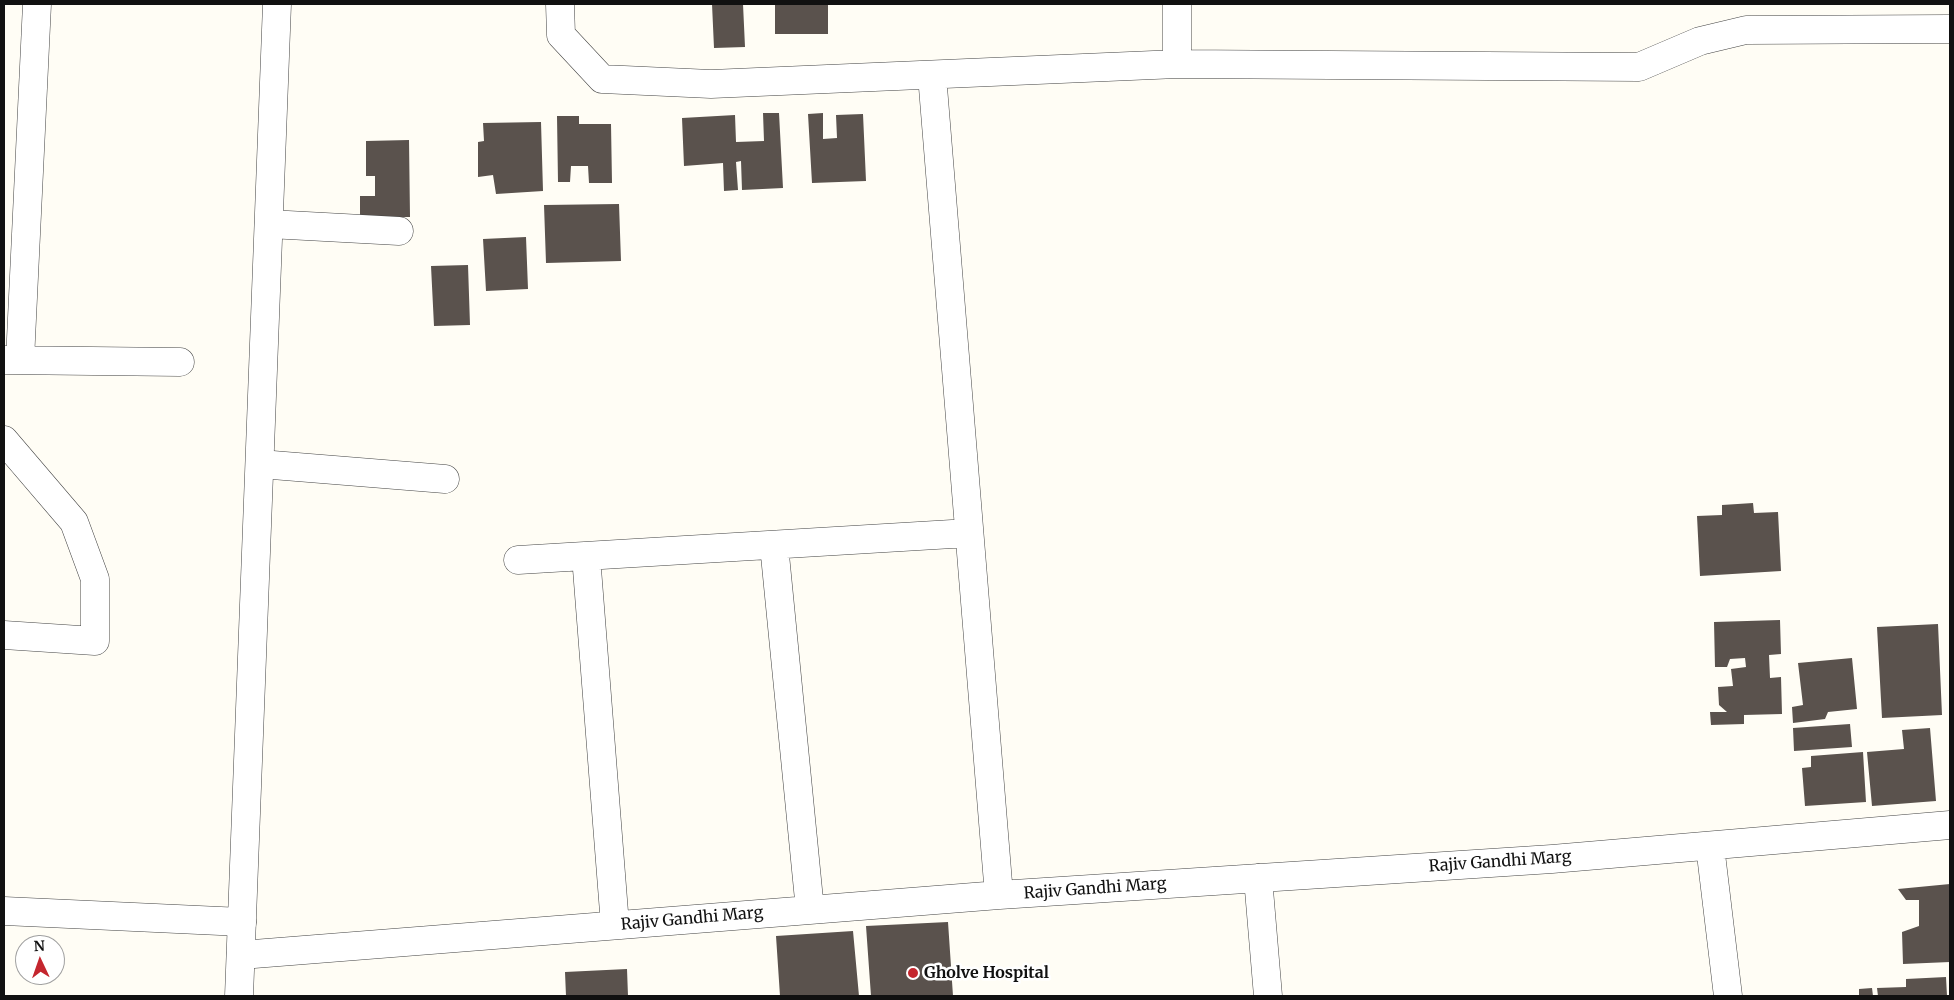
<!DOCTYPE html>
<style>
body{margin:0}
#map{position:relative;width:1954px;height:1000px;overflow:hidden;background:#fffdf5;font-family:Merriweather,serif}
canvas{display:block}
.frame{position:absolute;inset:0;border:5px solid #111;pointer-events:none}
.north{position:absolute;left:15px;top:935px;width:50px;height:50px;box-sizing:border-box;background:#fff;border:1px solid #a0a0a0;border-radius:50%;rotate:357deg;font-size:14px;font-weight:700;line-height:20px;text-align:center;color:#111}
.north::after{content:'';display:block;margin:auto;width:18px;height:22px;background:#c4262e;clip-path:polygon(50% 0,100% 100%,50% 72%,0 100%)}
</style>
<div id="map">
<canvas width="1954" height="1000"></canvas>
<div class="frame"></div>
<div class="north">N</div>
</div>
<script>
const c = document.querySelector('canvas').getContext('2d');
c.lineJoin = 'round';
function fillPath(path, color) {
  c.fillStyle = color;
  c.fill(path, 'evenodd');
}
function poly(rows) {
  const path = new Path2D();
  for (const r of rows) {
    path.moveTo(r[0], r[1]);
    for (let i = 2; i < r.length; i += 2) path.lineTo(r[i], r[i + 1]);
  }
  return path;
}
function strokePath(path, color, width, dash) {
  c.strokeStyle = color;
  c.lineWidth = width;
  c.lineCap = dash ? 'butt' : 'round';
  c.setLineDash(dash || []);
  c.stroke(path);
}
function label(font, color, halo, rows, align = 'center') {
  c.font = font + ' Merriweather,serif';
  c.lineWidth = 5;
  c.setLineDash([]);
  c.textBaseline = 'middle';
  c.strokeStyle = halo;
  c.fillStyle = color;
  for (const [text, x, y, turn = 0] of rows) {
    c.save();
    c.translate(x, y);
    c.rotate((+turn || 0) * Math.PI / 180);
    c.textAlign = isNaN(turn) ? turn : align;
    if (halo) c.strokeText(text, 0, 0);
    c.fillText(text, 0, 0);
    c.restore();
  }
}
const building = poly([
 [712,4,743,4,745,47,714,48],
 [775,4,828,4,828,34,775,34],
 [763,113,779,113,783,188,742,190,741,161,736,162,738,190,724,191,723,163,684,166,682,118,735,115,736,142,764,141],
 [823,113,823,139,837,138,836,115,863,114,866,181,812,183,808,114],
 [557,116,579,116,579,124,611,124,612,183,589,183,588,166,571,166,570,182,558,182],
 [541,122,543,191,496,194,493,175,478,177,478,142,484,141,483,123],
 [409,140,410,217,360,217,360,196,375,196,375,176,366,176,366,141],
 [619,204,621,261,546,263,544,205],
 [526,237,528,289,486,291,483,239],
 [468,265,470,325,434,326,431,266],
 [1753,503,1754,513,1778,512,1781,571,1700,576,1697,516,1722,515,1722,505],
 [1780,620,1781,654,1769,655,1770,678,1781,677,1782,714,1744,715,1744,724,1711,725,1710,712,1727,712,1719,705,1718,687,1733,686,1731,669,1746,667,1745,658,1730,659,1727,667,1715,667,1714,622],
 [1938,624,1942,715,1882,718,1877,627],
 [1852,658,1857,709,1828,712,1825,719,1793,723,1792,707,1803,705,1798,663],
 [1850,724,1852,747,1794,751,1793,728],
 [1930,728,1936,801,1872,806,1867,752,1904,749,1902,730],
 [1863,752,1866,802,1805,806,1802,768,1811,767,1811,756],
 [1950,884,1950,962,1903,964,1902,932,1919,926,1919,900,1906,900,1898,889],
 [948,922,953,996,871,996,866,926],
 [853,931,859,996,780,996,776,936],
 [627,969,628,996,566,996,565,972],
 [1946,977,1947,996,1878,996,1877,988,1906,987,1906,979],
 [1872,988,1873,996,1859,996,1859,989]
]);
const minor = poly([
 [560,4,561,35,602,79,711,84,1177,64,1639,67,1700,41,1746,30,1950,29],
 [1177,64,1177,4],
 [932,75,999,895],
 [269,224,399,231],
 [4,360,180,362],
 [20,360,37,4],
 [4,440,74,522,95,579,95,641,4,635],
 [260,464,445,479],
 [774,545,810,910],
 [586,556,615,925],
 [518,560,969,533],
 [1710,846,1728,996],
 [1258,878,1268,996],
 [4,911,242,922],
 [241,955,999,895,1552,859,1950,825]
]);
const tertiary = poly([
 [239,996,277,4]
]);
const markers = [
 [913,973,6,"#c4262e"]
];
const streetNames = [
 ["Rajiv Gandhi Marg",1500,862,-4],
 ["Rajiv Gandhi Marg",1095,889,-4],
 ["Rajiv Gandhi Marg",692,919,-5]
];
const poiNames = [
 ["Gholve Hospital",924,973]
];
fillPath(building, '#5a524d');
strokePath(minor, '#444', 29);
strokePath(tertiary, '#444', 29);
strokePath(minor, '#fff', 28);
strokePath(tertiary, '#fff', 28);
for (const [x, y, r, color] of markers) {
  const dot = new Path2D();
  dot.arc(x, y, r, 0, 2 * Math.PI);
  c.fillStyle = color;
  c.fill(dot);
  strokePath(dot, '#fff', 2);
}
label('16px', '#111', '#fff', streetNames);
label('bold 16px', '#111', '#fff', poiNames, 'left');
</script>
